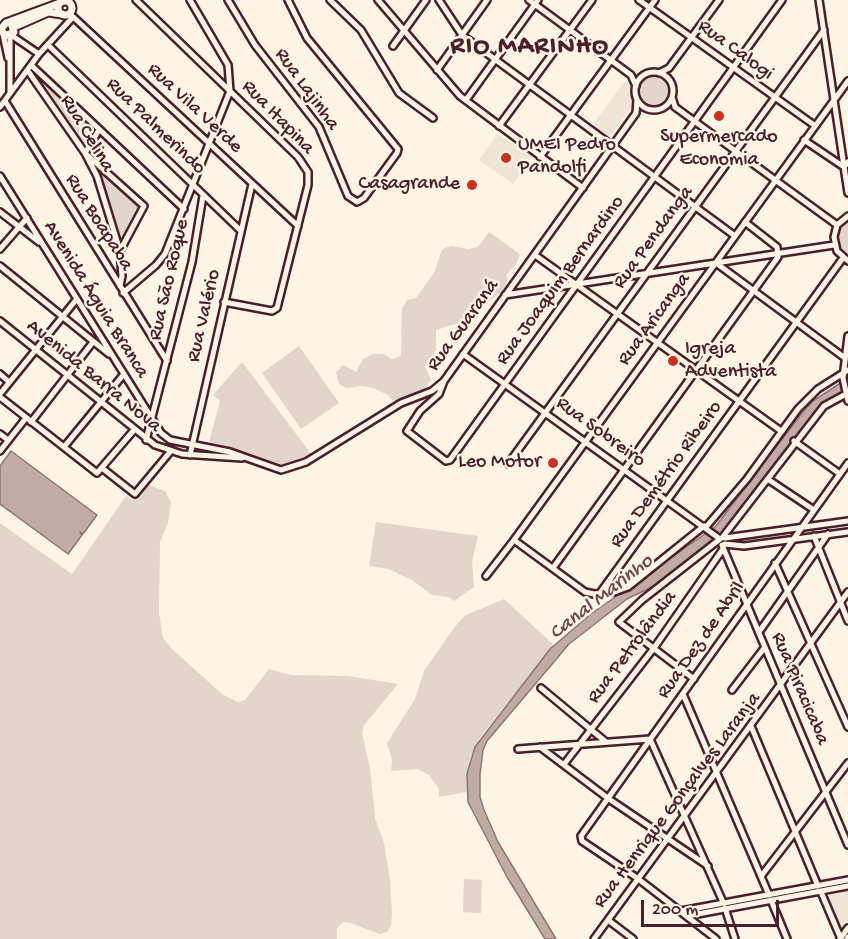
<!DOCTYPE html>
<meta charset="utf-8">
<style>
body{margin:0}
#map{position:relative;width:848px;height:939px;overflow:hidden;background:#fcf5e5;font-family:"Gochi Hand",sans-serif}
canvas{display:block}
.scale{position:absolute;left:641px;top:900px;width:138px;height:27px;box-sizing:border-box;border:3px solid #4a1f2b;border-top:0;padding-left:8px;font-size:18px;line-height:21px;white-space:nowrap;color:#4a1f2b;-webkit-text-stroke:4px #fcf5e5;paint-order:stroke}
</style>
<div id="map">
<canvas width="848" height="939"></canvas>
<div class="scale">200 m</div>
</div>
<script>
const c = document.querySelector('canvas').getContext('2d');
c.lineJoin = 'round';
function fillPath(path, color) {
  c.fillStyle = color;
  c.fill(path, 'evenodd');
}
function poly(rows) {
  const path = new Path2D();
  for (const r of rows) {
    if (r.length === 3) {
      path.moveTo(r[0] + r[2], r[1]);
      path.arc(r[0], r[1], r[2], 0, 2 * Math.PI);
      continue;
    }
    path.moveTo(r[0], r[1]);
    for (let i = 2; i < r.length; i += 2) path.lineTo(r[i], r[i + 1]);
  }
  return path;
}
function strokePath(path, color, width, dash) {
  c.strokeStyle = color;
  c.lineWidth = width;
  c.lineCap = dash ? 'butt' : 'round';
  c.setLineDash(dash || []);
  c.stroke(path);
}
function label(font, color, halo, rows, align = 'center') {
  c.font = font + ' "Gochi Hand",sans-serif';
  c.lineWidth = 5;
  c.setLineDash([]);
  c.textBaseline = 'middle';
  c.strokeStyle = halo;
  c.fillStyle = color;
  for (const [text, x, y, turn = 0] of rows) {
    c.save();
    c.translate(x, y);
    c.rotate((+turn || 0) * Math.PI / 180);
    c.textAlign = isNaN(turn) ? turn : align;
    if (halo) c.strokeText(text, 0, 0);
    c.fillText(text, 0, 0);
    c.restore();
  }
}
const built = poly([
 [626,80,629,83,633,105,608,139,591,127],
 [497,134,533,156,513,184,479,160],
 [848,891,848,939,835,939,842,929,827,896]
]);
const green = poly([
 [32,72,95,131,86,144,80,143],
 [653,92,15],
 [97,166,139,206,123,239,121,239],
 [848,220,848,256,840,248,838,239,841,227],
 [489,232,520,254,516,264,506,275,508,279,504,289,483,306,475,318,436,330,436,350,425,366,431,380,423,391,393,401,388,395,373,388,362,386,347,388,339,384,336,372,343,365,356,372,363,359,373,354,383,354,392,359,401,356,402,309,407,300,416,298,434,273,442,249,451,246,468,249,478,247],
 [299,346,339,403,301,429,262,373],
 [242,362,312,455,307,459,283,465,209,442,220,401,213,395],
 [147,484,165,491,171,502,168,523,160,542,159,613,163,638,172,649,222,694,238,702,245,700,269,669,291,675,348,676,398,684,364,725,362,733,370,768,375,818,384,843,390,879,392,912,391,925,387,932,379,934,351,923,343,922,337,928,337,939,0,939,0,523,72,574,126,496,133,500],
 [376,522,478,536,472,562,474,587,454,601,448,597,432,595,412,580,388,569,369,566],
 [504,599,554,645,481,736,470,759,467,792,439,797,439,789,429,775,417,769,391,771,392,760,387,743,415,699,424,671,454,628,464,616],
 [464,879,482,880,481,913,463,912]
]);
const water = poly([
 [848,378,848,390,823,404,809,420,731,526,658,584,627,599,569,644,487,741,483,750,480,774,480,797,484,810,498,842,556,939,545,939,507,877,468,802,467,774,475,747,550,649,591,614,716,526,802,413,813,401,848,378],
 [11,451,97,515,83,534,80,532,82,535,68,554,0,504,0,466,11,451]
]);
const minor = poly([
 [136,0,298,157,308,172,308,185,277,308,272,311,224,302],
 [228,0,255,45,319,127,348,196,357,202,364,198,397,153,398,149,307,38,288,0],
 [330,0,361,30,399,93,433,118],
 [378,0,460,96,583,188],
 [439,0,462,35,735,236],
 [529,0,631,75,636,86],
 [639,0,814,125],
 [819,0,848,193],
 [69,13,298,226],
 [3,34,8,58],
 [11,35,39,54],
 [48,45,241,231],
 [393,46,426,0],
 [31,65,184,209],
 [437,70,487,0],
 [28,71,85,153,97,176,120,251,122,276,120,286],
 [654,91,19],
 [659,73,669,68,719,0],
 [10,93,10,36],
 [672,97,675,107,837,225],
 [466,100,538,0],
 [5,101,167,361],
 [0,107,39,54,73,17],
 [499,126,592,0],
 [99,130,85,153,144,206,120,251],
 [804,140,844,167,848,162],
 [540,157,655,0],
 [0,176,161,433,170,440,230,452,281,470,306,462,401,403,432,391,444,381,636,113,637,100],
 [0,212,39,242],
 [848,216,837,225,834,237,837,251,848,261],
 [0,249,27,218],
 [535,255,781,431],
 [716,263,845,358],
 [0,266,109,354],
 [123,293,156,265,165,254,230,91,228,65,190,0],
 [505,295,834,245],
 [0,321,155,445,182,454,242,458],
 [848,336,843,378,848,401],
 [463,354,720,539],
 [0,374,9,382],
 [444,381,439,394,420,411,407,431,446,461,450,460,782,0],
 [0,394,76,300],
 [0,397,97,473,134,430],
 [31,422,93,342],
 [0,434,8,440],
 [146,440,192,262,203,196],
 [794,441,840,474],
 [64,447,124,374],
 [0,451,26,418],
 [190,455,252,184],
 [508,464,824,30],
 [102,468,135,494,170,452],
 [769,480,814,510],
 [706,527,747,479,798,409,818,389,848,370],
 [814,536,848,621],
 [722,538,824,406,848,393],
 [725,538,848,521],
 [514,540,585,592,594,594,614,592,628,587,704,526],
 [725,544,744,546,848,532],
 [722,545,848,845],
 [775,563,848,727],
 [553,568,778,257,777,247,745,222],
 [486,576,514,540,848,81],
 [600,593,843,258],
 [759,632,828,534],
 [694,679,619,622,642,600,720,539],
 [541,688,606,742],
 [732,690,765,647],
 [683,694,769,895],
 [751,726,818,886],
 [540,747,609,799,708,866],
 [518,749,650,739,723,902],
 [565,763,654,648,723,549],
 [762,875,848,763],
 [821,892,841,939],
 [771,900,787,939],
 [725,908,735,939],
 [681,911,848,880],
 [687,916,848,886],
 [608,920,633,939],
 [594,939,848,592],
 [716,939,637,878,582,841,581,836,848,463],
 [840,939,848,928],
 [847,939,848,937]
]);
const major = poly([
 [65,8,7],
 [11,23,14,32,5,36,1,29,6,23,60,3],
 [14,27,48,12,62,14]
]);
const markers = [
 [719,116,6,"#c8321e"],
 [506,158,6,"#c8321e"],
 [472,185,6,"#c8321e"],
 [673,361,6,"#c8321e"],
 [553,463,6,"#c8321e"]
];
const streetNames = [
 ["Rua Calogi",735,51,36],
 ["Rua Lajinha",306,90,54],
 ["Rua Vila Verde",194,109,43],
 ["Rua Itapina",277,118,46],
 ["Rua Palmerindo",155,127,44],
 ["Rua Celina",86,134,59],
 ["Rua Boapaba",98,223,58],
 ["Rua Pendanga",654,238,-54],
 ["Rua São Roque",170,280,-77],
 ["Rua Joaquim Bernardino",561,281,-54],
 ["Avenida Águia Branca",95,300,58],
 ["Rua Valério",205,316,-77],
 ["Rua Aricanga",655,320,-54],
 ["Rua Guaraná",464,326,-54],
 ["Avenida Barra Nova",93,377,39],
 ["Rua Sobreiro",600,433,36],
 ["Rua Demétrio Ribeiro",667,475,-54],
 ["Rua Dez de Abril",702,641,-55],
 ["Rua Petrolândia",633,648,-53],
 ["Rua Piracicaba",799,689,67],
 ["Rua Henrique Gonçalves Laranja",678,801,-53]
];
const poiNames = [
 ["Supermercado",719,138,"center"],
 ["Economia",719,161,"center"],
 ["UMEI Pedro",518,146],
 ["Pandolfi",518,169],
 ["Casagrande",460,185,"right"],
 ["Igreja",685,350],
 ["Adventista",685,373],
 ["Leo Motor",541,463,"right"]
];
const waterNames = [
 ["Canal Marinho",602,598,-38]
];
const districtNames = [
 ["RIO MARINHO",530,48]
];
fillPath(built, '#eee5d7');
fillPath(green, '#e2d5ca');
fillPath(water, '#c0aca5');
strokePath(water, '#917474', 1.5);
strokePath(minor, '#4a1f2b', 10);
strokePath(major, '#4a1f2b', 11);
strokePath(minor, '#fcf5e5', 5);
strokePath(major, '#fcf5e5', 7);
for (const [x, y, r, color] of markers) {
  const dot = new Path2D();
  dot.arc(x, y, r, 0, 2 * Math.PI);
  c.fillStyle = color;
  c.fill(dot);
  strokePath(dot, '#fcf5e5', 2);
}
label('20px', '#4a1f2b', '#fcf5e5', streetNames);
label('20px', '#4a1f2b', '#fcf5e5', poiNames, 'left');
label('italic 21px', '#6d4950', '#fcf5e5', waterNames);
c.letterSpacing = '1.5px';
label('bold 26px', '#4a1f2b', '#fcf5e5', districtNames);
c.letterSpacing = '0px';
</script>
